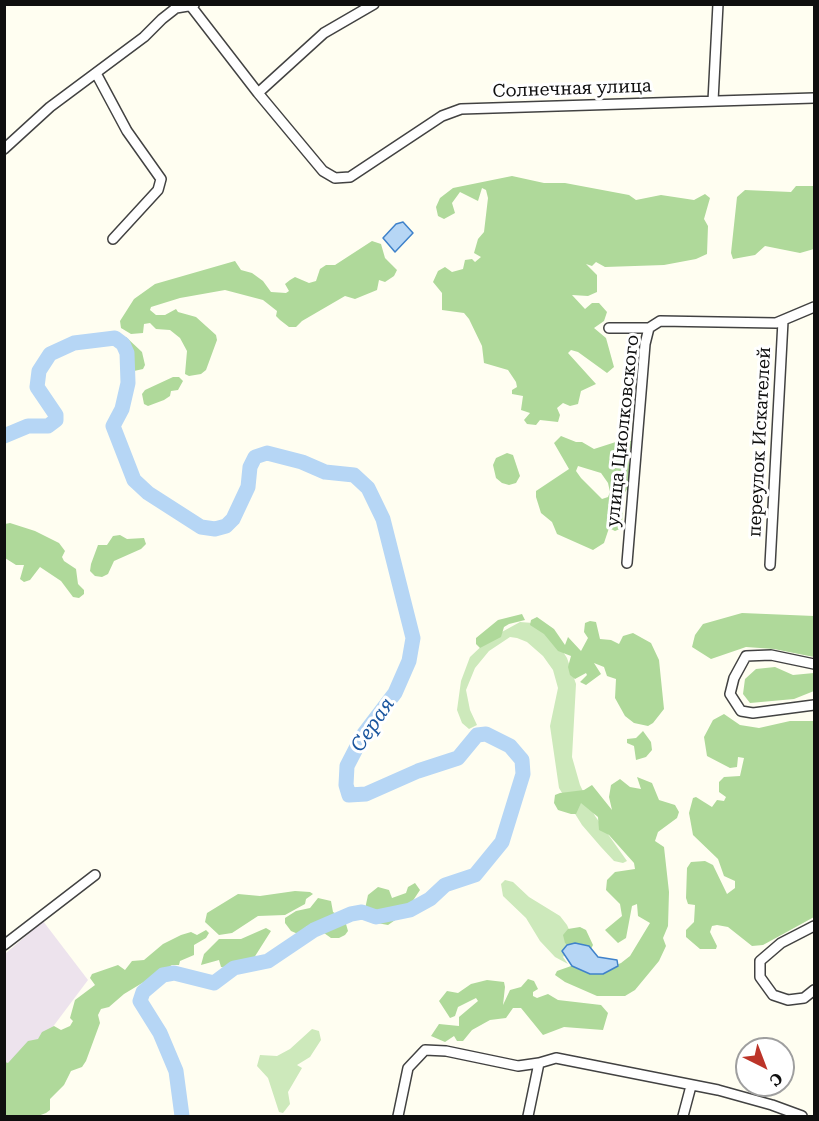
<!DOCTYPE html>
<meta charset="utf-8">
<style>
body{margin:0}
#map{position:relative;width:819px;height:1121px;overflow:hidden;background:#fffef1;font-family:"Roboto Serif",serif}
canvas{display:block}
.frame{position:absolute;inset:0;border:6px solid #0f0f0f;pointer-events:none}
.north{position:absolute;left:735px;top:1037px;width:60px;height:60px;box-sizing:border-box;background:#fff;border:2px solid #9f9f9f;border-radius:50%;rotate:138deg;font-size:16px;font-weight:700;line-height:24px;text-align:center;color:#0f0f0f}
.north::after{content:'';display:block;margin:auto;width:21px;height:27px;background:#bc3429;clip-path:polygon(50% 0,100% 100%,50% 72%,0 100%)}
</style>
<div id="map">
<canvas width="819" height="1121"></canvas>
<div class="frame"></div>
<div class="north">С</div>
</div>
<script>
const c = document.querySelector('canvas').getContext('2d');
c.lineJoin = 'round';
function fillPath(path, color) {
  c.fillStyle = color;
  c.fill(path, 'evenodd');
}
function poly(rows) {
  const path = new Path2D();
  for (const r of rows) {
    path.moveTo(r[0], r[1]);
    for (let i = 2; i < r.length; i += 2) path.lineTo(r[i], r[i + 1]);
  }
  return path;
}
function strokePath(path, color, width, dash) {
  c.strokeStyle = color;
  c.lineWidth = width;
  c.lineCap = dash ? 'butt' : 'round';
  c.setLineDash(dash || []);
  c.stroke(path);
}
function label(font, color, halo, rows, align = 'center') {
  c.font = font + ' "Roboto Serif",serif';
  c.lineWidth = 6;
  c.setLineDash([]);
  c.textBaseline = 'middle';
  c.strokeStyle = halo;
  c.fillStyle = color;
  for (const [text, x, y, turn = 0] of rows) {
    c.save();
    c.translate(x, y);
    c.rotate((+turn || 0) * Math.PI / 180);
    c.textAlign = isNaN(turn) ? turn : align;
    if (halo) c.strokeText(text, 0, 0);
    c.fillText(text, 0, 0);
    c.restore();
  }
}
const industrial = poly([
 [43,921,88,980,43,1040,5,1075,5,954]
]);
const green = poly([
 [520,622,533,623,558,644,567,658,576,684,572,757,580,785,595,816,627,861,623,863,614,861,601,847,582,825,559,788,550,726,558,688,553,670,543,656,527,642,517,638,510,637,489,651,475,668,466,690,470,710,477,725,469,729,462,723,457,710,461,681,470,657,489,639],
 [505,880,513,882,529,897,560,916,567,925,575,943,563,957,568,964,555,957,540,941,526,918,503,896,501,884],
 [312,1029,319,1031,321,1040,310,1057,297,1065,302,1068,288,1092,290,1104,283,1113,279,1112,268,1078,257,1066,260,1055,277,1056,290,1049]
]);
const forest = poly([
 [512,176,544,183,565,183,629,195,636,200,661,195,694,200,705,194,710,198,704,219,708,226,707,254,696,259,664,265,605,267,596,262,592,266,586,264,597,275,597,292,588,296,572,295,585,309,592,303,599,303,607,312,604,321,594,328,606,338,614,367,607,373,578,352,571,350,568,353,596,384,581,391,578,404,570,406,563,403,557,408,560,415,558,422,540,420,536,425,527,424,524,420,530,413,521,410,523,396,512,394,512,390,517,387,516,382,508,370,484,363,482,346,469,319,464,313,442,310,442,293,433,282,438,271,445,267,452,272,463,269,465,260,472,259,475,262,481,257,474,253,478,239,484,232,488,198,486,190,482,188,478,201,460,192,452,203,455,213,444,219,438,216,436,207,440,198,453,188],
 [796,186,814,186,814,249,800,253,765,246,755,255,733,259,731,253,737,197,745,190,791,192],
 [372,241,381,244,385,258,397,270,394,276,385,282,379,280,377,290,355,299,345,296,302,321,296,327,289,327,280,320,276,316,277,311,263,300,225,290,180,298,151,307,150,310,156,315,165,315,176,309,178,312,196,317,216,335,217,340,206,370,201,374,189,376,185,374,187,351,180,338,170,330,156,329,150,323,144,324,143,333,131,334,121,328,120,321,134,299,155,284,235,261,241,270,252,273,263,281,271,292,286,293,289,291,285,284,290,280,295,277,309,283,316,281,320,269,326,265,335,265],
 [126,337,142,352,145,365,143,369,134,371,132,364,120,355,119,342],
 [173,377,179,377,183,381,178,390,171,391,170,396,164,400,148,406,144,404,142,394,145,390],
 [561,436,576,442,582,442,594,449,622,440,631,441,633,445,627,454,632,482,623,495,622,528,615,531,609,528,604,543,593,550,557,534,552,522,541,513,536,497,536,491,569,469,554,443],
 [578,466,601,473,608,483,610,492,608,497,602,499,581,478,576,471],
 [507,453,513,455,520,476,516,483,509,485,502,483,496,478,493,465,496,458],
 [10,523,35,531,59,543,65,551,62,557,64,561,76,569,78,584,84,590,84,594,79,598,73,597,61,581,40,567,30,580,24,582,20,579,24,565,16,565,5,558,5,524],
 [120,535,127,539,144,538,146,544,141,549,114,561,108,574,102,577,95,576,90,571,91,564,98,545,107,545,113,536],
 [742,613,814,616,814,657,774,649,746,647,711,659,692,647,695,635,703,624],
 [522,614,525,620,509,624,504,627,501,637,480,648,476,644,476,638,498,620],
 [537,617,554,629,565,645,568,637,581,651,588,638,584,632,585,623,590,621,596,622,600,639,611,640,619,644,623,636,633,633,651,643,659,660,664,709,653,723,648,726,634,723,625,716,615,698,616,679,607,676,604,667,594,663,601,674,586,685,580,682,587,675,586,673,575,679,570,675,568,667,571,656,558,651,544,634,530,625,531,620],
 [775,667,793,675,814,673,814,691,794,699,750,703,743,694,745,679,756,669],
 [724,714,740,725,759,728,790,721,814,721,814,917,763,945,752,946,728,927,717,925,712,926,710,932,717,946,716,949,700,949,686,937,686,930,694,922,695,905,688,904,686,898,687,868,691,862,705,861,713,865,727,894,735,888,735,881,724,876,718,859,693,835,689,813,693,798,696,797,712,807,717,800,724,801,726,797,719,792,719,782,724,777,740,776,744,758,738,757,737,767,730,768,707,756,704,737,713,720],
 [643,731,651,742,652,750,646,757,636,760,634,746,627,743,627,739,636,738],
 [637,777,652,783,659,800,675,805,679,812,677,818,658,832,655,841,664,847,669,892,668,926,663,938,666,946,659,961,635,990,625,996,597,996,565,982,555,975,557,971,574,965,602,971,621,963,630,956,650,923,638,916,637,904,632,906,626,938,618,943,605,930,622,916,620,904,606,890,607,880,615,872,635,869,634,863,609,835,599,830,598,817,581,803,576,814,571,814,558,810,554,803,555,795,560,793,584,790,592,785,612,810,609,797,611,785,620,779,630,787,641,789],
 [415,883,420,890,404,914,388,925,377,923,370,917,365,909,368,895,378,887,389,890,392,898,406,893,408,887],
 [295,891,310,892,313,894,306,899,305,904,285,915,258,916,232,933,219,935,205,922,207,913,238,894,260,896],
 [318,898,331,901,333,912,340,916,338,922,346,924,348,931,345,935,339,938,331,938,317,928,309,930,307,926,298,934,291,931,285,923,285,918,296,911,310,908],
 [580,927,586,930,593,945,590,951,570,947,565,943,563,935,568,929],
 [266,928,271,931,252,961,243,963,237,961,229,968,221,967,219,960,201,965,204,954,219,939,241,939],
 [206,930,209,933,206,938,194,945,194,955,180,961,179,965,172,965,124,994,109,1007,101,1009,98,1015,100,1023,86,1061,82,1067,71,1071,64,1085,50,1099,50,1110,46,1113,38,1116,5,1116,5,1062,8,1063,28,1041,38,1039,42,1032,54,1026,61,1030,70,1026,73,1021,70,1018,75,1000,95,985,90,978,92,974,118,965,125,970,132,961,144,960,163,944,181,935,191,932,197,935],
 [528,979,534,981,538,989,533,992,533,996,537,998,548,994,558,1000,601,1005,608,1013,603,1030,564,1027,543,1035,521,1008,513,1008,506,1018,490,1020,472,1030,463,1041,457,1041,454,1036,445,1042,431,1036,439,1024,459,1026,459,1017,478,1001,476,998,458,1007,455,1016,450,1018,439,1001,447,991,458,993,471,984,487,980,504,982,505,987,503,1005,510,990,521,987]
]);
const water = poly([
 [403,222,413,233,395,252,383,238,396,224,403,222],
 [575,943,589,946,598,957,617,960,618,966,603,974,590,974,572,966,562,951,567,945,575,943]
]);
const river = poly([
 [4,436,28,426,48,426,56,420,56,415,37,387,39,371,50,354,74,343,115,338,123,344,127,353,128,383,122,409,113,426,134,480,148,493,201,527,215,529,226,526,233,519,248,487,250,467,255,457,267,453,302,462,325,472,354,475,368,488,383,519,413,638,409,661,395,693,363,735,347,766,346,785,349,795,366,794,418,771,458,758,477,735,486,734,510,746,522,760,523,774,502,842,475,875,445,885,430,899,410,910,376,917,362,912,351,914,314,930,268,961,234,968,214,983,174,973,163,975,143,992,140,1001,160,1033,176,1071,182,1116]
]);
const minor = poly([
 [190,5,258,93,323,171,335,178,350,177,442,116,461,109,814,98],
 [97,75,127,131,161,179,158,190,113,239],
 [258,93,324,33,374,4],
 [713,101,718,4],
 [4,149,50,107,144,37,162,19,176,8,194,5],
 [609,328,649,328],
 [627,563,645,344,649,328,660,321,776,323,814,307],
 [770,565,783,321],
 [814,664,771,655,746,656,734,678,730,694,741,711,753,713,814,705],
 [814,926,781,943,760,961,760,977,773,995,788,1000,804,998,814,990],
 [4,945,95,875],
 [539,1063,556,1058,718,1090,772,1105,802,1116],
 [398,1116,408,1068,425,1050,446,1051,518,1066,539,1063,528,1116],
 [683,1116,691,1086]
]);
const streetNames = [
 ["Солнечная улица",572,89,-2],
 ["улица Циолковского",623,431,-84],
 ["переулок Искателей",760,442,-87]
];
const waterNames = [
 ["Серая",373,725,-56]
];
fillPath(industrial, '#ede3ed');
fillPath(green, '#cde9bb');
fillPath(forest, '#afd99a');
fillPath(water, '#b6d6f5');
strokePath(water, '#3f82ca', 1.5);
strokePath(river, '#b6d6f5', 15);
strokePath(minor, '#424242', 12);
strokePath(minor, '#fff', 9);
label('18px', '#0f0f0f', '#fff', streetNames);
label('italic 20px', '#1a559e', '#fff', waterNames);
</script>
